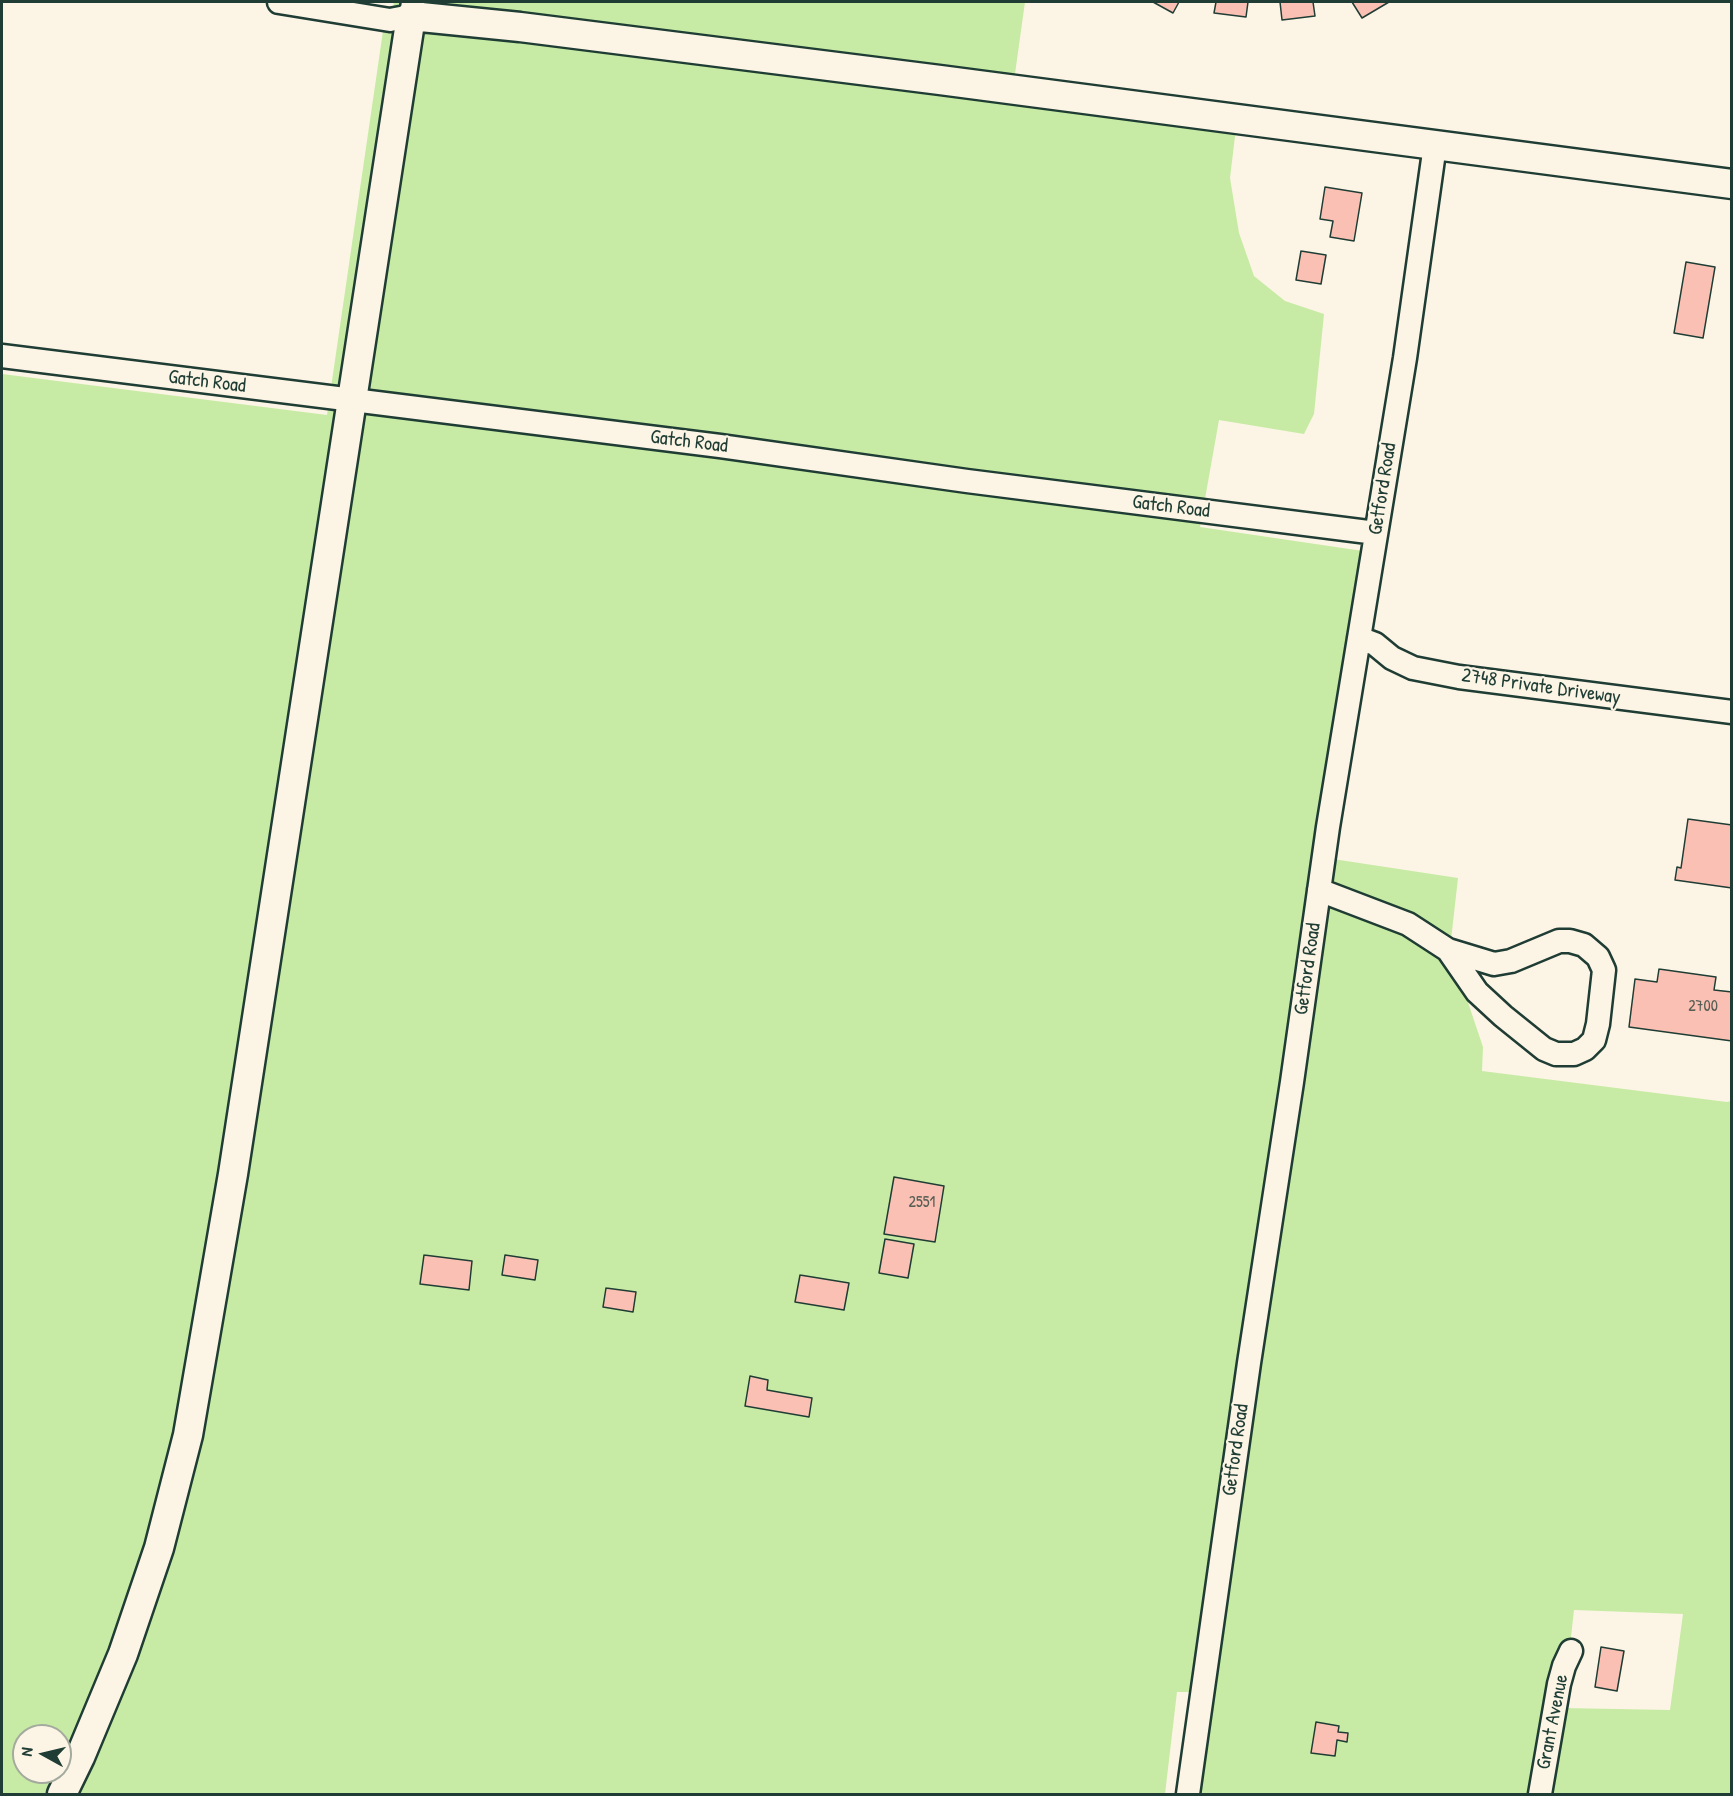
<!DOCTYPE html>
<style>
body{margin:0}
#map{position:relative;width:1733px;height:1796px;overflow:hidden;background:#fcf5e5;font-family:"Patrick Hand",sans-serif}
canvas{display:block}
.frame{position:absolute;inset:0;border:3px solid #1f3d34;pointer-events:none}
.north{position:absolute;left:12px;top:1724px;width:60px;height:60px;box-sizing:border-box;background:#fcf5e5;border:2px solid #a4ab9e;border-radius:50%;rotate:278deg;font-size:16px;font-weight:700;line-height:24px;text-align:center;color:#1f3d34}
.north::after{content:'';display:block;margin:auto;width:21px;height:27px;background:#1f3d34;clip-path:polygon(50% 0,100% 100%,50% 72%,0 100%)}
</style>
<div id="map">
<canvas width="1733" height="1796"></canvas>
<div class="frame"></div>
<div class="north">N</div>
</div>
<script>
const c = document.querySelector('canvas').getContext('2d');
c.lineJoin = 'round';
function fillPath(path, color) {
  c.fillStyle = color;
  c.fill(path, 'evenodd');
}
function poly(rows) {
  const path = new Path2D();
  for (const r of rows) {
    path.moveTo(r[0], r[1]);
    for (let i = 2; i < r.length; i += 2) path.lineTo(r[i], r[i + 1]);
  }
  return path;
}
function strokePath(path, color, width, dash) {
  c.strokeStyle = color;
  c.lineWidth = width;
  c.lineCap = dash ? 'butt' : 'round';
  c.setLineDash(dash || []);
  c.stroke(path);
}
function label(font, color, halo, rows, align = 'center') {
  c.font = font + ' "Patrick Hand",sans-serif';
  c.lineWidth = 4.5;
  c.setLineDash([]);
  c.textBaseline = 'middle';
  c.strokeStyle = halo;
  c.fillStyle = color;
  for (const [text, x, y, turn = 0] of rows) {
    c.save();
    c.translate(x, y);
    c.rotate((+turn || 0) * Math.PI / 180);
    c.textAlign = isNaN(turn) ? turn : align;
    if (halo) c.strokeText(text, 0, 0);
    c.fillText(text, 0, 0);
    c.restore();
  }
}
const green = poly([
 [394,2,403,2,178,1433,114,1651,51,1794,2,1794,2,374,327,415,383,31,390,29],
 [24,1736,60,1736,60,1772,24,1772],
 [423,2,1025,2,1014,81,422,9],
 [420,27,1236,128,1230,178,1239,233,1254,276,1285,301,1324,314,1314,414,1304,434,1219,420,1200,527,1363,551,1282,1080,1192,1692,1177,1692,1165,1794,73,1794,169,1550],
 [1333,859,1458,878,1450,949,1483,1047,1482,1071,1727,1102,1731,1101,1731,1794,1198,1794],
 [1574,1610,1683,1614,1670,1710,1563,1708]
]);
const building = poly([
 [1153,2,1179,2,1173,13,1153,2],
 [1216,2,1248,2,1246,17,1214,13,1216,2],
 [1280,2,1313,2,1315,16,1282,20,1280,2],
 [1352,2,1389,2,1362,18,1352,2],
 [1325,187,1362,193,1354,241,1330,237,1333,221,1320,219,1325,187],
 [1301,251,1326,255,1321,284,1296,280,1301,251],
 [1686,262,1715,267,1703,338,1674,333,1686,262],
 [1688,819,1732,825,1732,888,1675,880,1677,867,1681,868,1688,819],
 [1659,969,1716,977,1714,990,1732,992,1732,1041,1629,1027,1635,979,1657,982,1659,969],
 [894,1177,944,1186,935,1242,884,1234,894,1177],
 [885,1239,914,1244,908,1278,879,1273,885,1239],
 [424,1255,472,1261,469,1290,420,1284,424,1255],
 [505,1255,538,1260,535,1280,502,1275,505,1255],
 [800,1275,849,1283,844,1310,795,1302,800,1275],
 [606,1288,636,1292,633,1312,603,1307,606,1288],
 [750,1376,768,1380,767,1390,812,1398,809,1417,745,1406,750,1376],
 [1601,1647,1624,1651,1617,1691,1595,1687,1601,1647],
 [1316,1722,1339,1726,1338,1732,1348,1733,1347,1742,1337,1740,1335,1756,1311,1753,1316,1722]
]);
const minor = poly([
 [279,2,390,20,411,16,413,2],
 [2,356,720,446,967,481,1376,533],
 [1359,638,1375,644,1392,658,1413,668,1459,677,1732,712],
 [1319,890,1408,924,1448,950,1477,992,1503,1016,1544,1049,1556,1054,1574,1054,1585,1049,1594,1040,1598,1024,1604,970,1598,957,1584,945,1570,941,1559,941,1511,961,1494,964,1448,950],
 [1188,1794,1249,1363,1292,1082,1328,827,1405,358,1435,145],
 [1540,1794,1559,1684,1564,1666,1571,1651]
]);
const major = poly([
 [62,1794,80,1757,123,1654,159,1548,188,1435,233,1174,411,16,520,27,940,80,1732,184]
]);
const numberNames = [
 ["2700",1703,1007],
 ["2551",922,1203]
];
const streetNames = [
 ["Gatch Road",207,382,7],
 ["Gatch Road",689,442,7],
 ["Getford Road",1383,489,-81],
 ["Gatch Road",1171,507,7],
 ["2748 Private Driveway",1541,687,8],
 ["Getford Road",1308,969,-82],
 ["Getford Road",1236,1450,-82],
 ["Grant Avenue",1553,1722,-79]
];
fillPath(green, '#c7eba4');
fillPath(building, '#fbc0b4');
strokePath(building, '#1f3d34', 1.5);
strokePath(minor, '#1f3d34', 27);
strokePath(major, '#1f3d34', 33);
strokePath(minor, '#fcf5e5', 22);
strokePath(major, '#fcf5e5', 28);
label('16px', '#565e54', null, numberNames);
label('20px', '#1f3d34', '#fcf5e5', streetNames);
</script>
